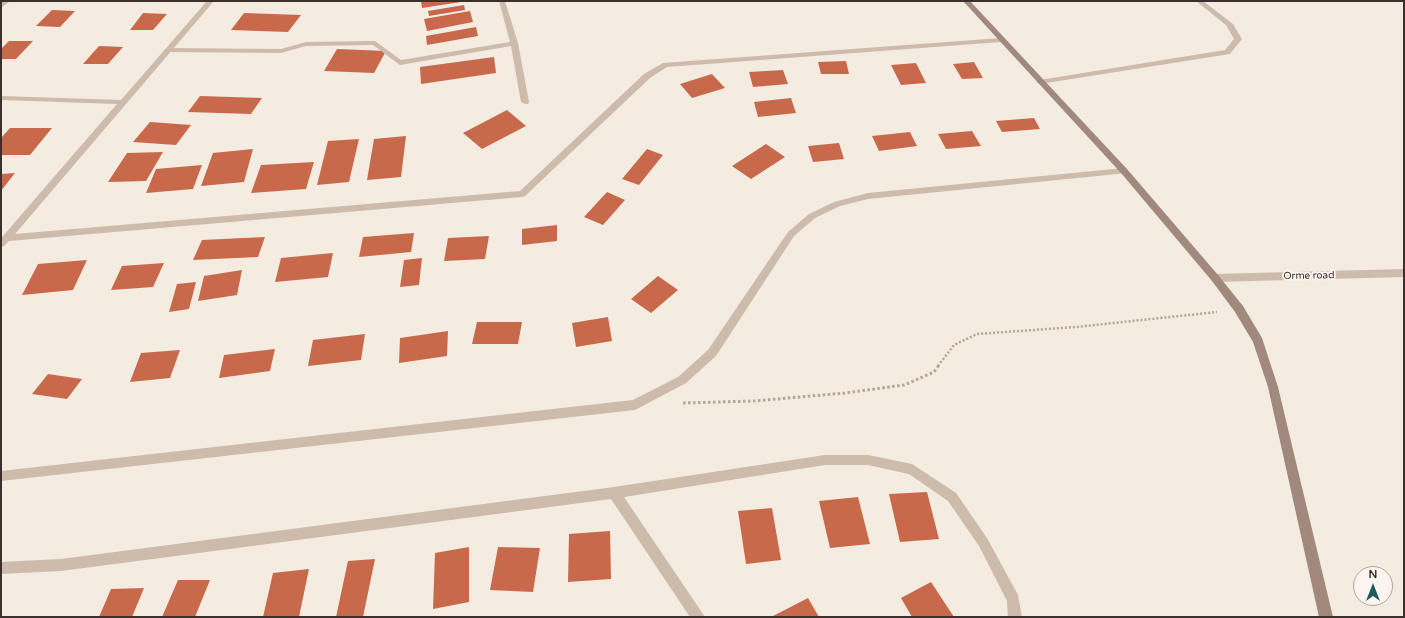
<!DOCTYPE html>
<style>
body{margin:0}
#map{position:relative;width:1405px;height:618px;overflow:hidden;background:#f4ebe1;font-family:"Varela Round",sans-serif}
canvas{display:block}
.frame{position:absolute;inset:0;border:2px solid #3b302b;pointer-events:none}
.north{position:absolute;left:1353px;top:566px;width:40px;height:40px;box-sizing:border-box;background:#fbf5ee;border:1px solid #aea6a0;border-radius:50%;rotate:0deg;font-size:11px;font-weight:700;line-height:16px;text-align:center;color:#3b302b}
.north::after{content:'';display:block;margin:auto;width:14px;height:18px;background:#1f5a5e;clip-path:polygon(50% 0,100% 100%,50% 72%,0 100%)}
</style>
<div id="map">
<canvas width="1405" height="618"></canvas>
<div class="frame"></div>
<div class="north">N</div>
</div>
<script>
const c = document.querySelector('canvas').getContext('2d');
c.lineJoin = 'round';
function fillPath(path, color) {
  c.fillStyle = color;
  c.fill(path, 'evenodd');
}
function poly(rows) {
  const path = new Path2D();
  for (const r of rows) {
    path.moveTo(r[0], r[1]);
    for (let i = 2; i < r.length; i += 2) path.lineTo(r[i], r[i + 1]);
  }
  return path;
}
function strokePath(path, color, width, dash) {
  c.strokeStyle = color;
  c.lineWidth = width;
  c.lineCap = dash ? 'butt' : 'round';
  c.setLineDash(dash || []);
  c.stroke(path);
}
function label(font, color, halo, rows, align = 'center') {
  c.font = font + ' "Varela Round",sans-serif';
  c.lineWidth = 4;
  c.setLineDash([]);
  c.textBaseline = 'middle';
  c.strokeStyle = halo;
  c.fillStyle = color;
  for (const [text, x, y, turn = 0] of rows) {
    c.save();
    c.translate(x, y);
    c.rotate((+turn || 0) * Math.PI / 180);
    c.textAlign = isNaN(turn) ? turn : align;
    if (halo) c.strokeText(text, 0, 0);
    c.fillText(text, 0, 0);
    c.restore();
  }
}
const building = poly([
 [421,1,461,1,461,2,422,8],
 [464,5,465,10,429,16,428,11],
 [52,10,75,11,60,27,36,26],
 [470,11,473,22,427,31,424,19],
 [143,13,167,14,153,30,130,30],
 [244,13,301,15,288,32,231,30],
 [476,27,478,36,427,45,426,36],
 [9,41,33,41,16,59,1,59,1,49],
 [99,46,123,47,108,64,83,64],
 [337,49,386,51,374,73,324,71],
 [494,57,496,73,421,84,420,67],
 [846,61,849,74,821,74,818,62],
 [974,62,983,78,962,79,953,64],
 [916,63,926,83,901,85,891,65],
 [783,70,788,84,753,87,749,72],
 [712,74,725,88,692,98,680,84],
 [200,96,262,98,251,114,188,112],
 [791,98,796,113,758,117,754,102],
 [507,110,526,126,482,149,463,133],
 [1034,118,1040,129,1002,132,996,121],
 [150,122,191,125,176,145,133,142],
 [10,128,52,128,30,155,1,155,1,138],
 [972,131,981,146,946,149,938,134],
 [910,132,917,146,879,151,872,136],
 [406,136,401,177,367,180,374,139],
 [359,139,349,182,317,185,328,141],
 [839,143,844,159,813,162,808,146],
 [766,144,785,157,751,179,732,166],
 [253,149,244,182,201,186,213,153],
 [647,149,663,155,639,185,622,179],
 [163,152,146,181,108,182,127,153],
 [314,162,306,189,251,193,261,165],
 [202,165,193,189,146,193,156,169],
 [15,173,1,191,1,174],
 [607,192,625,200,603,225,584,217],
 [557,225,557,241,522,245,522,229],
 [414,233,411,252,359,257,363,237],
 [489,236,485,259,444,261,448,238],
 [265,237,258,257,193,260,202,240],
 [333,253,328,277,275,282,281,258],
 [422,258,419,285,400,287,404,260],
 [87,260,73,290,22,295,38,264],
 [164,263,153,287,111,290,122,266],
 [242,270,237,295,198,301,204,276],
 [658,276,678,290,651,313,631,299],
 [196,282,189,309,169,312,177,284],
 [608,317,612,341,576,347,572,323],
 [477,322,522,322,518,344,472,344],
 [448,331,447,356,399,363,400,338],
 [365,334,361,360,308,366,313,340],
 [275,349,270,371,219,378,224,355],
 [180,350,170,378,130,382,141,353],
 [48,374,82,379,67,399,32,394],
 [927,492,939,539,900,542,889,494],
 [858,497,870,544,830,548,819,501],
 [772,508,781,560,746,564,738,511],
 [610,531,611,579,568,582,569,534],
 [469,547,469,602,433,609,435,553],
 [498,547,540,548,533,592,490,590],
 [375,559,363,617,336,617,348,561],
 [309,569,299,617,263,617,273,573],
 [178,580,210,580,195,617,162,617],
 [931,582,954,617,912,617,901,598],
 [144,588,132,617,99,617,111,589],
 [808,598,819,617,771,617]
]);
const pathFar1 = poly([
 [938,366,954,345,977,334,1076,327,1217,312]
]);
const path = poly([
 [683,403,754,401,845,393,904,385,934,372,939,365]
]);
const lane = poly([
 [499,1,505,1,518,43,529,102,528,104,525,104,521,102,511,46,400,65,373,45,306,46,281,53,168,52,164,50,168,48,281,49,306,42,375,41,401,60,510,42,499,1],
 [825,455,868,455,912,464,956,493,987,538,1018,595,1022,617,1008,617,1007,601,979,546,948,501,909,474,868,465,825,465,624,497,705,617,690,617,611,499,61,571,1,574,1,562,61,559,614,487,825,455]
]);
const street = poly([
 [3,1,10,1,1,8,1,3,3,1],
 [207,1,214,1,15,234,520,191,644,74,663,63,1001,38,1005,40,1001,42,667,67,650,78,525,196,522,197,9,241,4,246,1,247,1,238,3,236,117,104,1,100,1,96,121,100,207,1],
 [1196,1,1203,1,1233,24,1242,39,1230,54,1040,84,1036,82,1040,80,1225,50,1234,39,1226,25,1196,1],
 [1124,168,1128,171,1127,173,868,199,840,206,815,218,794,236,716,356,686,383,635,410,1,481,1,471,633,400,678,377,708,350,788,232,809,214,834,202,868,193,1124,168],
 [1404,269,1404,277,1215,282,1212,281,1210,278,1212,275,1215,274,1404,269]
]);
const secondary = poly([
 [963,1,970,1,1127,169,1218,275,1243,306,1262,338,1278,387,1333,617,1319,617,1268,387,1253,342,1235,312,1212,281,1121,173,963,1]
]);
const streetNames = [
 ["Orme road",1309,276,-1]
];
fillPath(building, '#c8694b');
strokePath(pathFar1, '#b9a596', 2.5, [2, 2]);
strokePath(path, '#b9a596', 3, [2.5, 2.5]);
fillPath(lane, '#cdbbac');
fillPath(street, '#cdbbac');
fillPath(secondary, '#a18a7d');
label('10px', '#3b302b', '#fbf5ee', streetNames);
</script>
